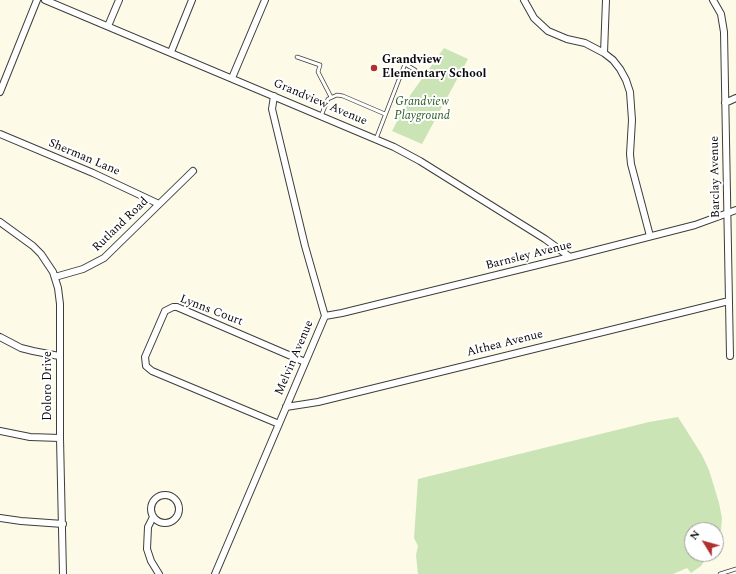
<!DOCTYPE html>
<style>
body{margin:0}
#map{position:relative;width:736px;height:574px;overflow:hidden;background:#fdfbe8;font-family:Spectral,serif}
canvas{display:block}
.north{position:absolute;left:684px;top:522px;width:40px;height:40px;box-sizing:border-box;background:#fff;border:1px solid #9d9d9d;border-radius:50%;rotate:307deg;font-size:11px;font-weight:700;line-height:16px;text-align:center;color:#0a0a0a}
.north::after{content:'';display:block;margin:auto;width:14px;height:18px;background:#ae312e;clip-path:polygon(50% 0,100% 100%,50% 72%,0 100%)}
</style>
<div id="map">
<canvas width="736" height="574"></canvas>
<div class="north">N</div>
</div>
<script>
const c = document.querySelector('canvas').getContext('2d');
c.lineJoin = 'round';
function fillPath(path, color) {
  c.fillStyle = color;
  c.fill(path, 'evenodd');
}
function poly(rows) {
  const path = new Path2D();
  for (const r of rows) {
    if (r.length === 3) {
      path.moveTo(r[0] + r[2], r[1]);
      path.arc(r[0], r[1], r[2], 0, 2 * Math.PI);
      continue;
    }
    path.moveTo(r[0], r[1]);
    for (let i = 2; i < r.length; i += 2) path.lineTo(r[i], r[i + 1]);
  }
  return path;
}
function strokePath(path, color, width, dash) {
  c.strokeStyle = color;
  c.lineWidth = width;
  c.lineCap = dash ? 'butt' : 'round';
  c.setLineDash(dash || []);
  c.stroke(path);
}
function label(font, color, halo, rows, align = 'center') {
  c.font = font + ' Spectral,serif';
  c.lineWidth = 4;
  c.setLineDash([]);
  c.textBaseline = 'middle';
  c.strokeStyle = halo;
  c.fillStyle = color;
  for (const [text, x, y, turn = 0] of rows) {
    c.save();
    c.translate(x, y);
    c.rotate((+turn || 0) * Math.PI / 180);
    c.textAlign = isNaN(turn) ? turn : align;
    if (halo) c.strokeText(text, 0, 0);
    c.fillText(text, 0, 0);
    c.restore();
  }
}
const green = poly([
 [444,48,468,59,422,144,392,131,411,94],
 [678,417,702,455,709,470,719,503,722,518,721,530,716,540,716,530,692,530,692,554,709,554,701,566,691,573,687,568,673,574,418,574,416,555,418,546,414,538,418,479,649,422]
]);
const lane = poly([
 [297,57,320,65,318,72,331,97],
 [321,116,328,99,337,95,343,96,385,114],
 [376,139,405,64,415,70],
 [720,574,736,569]
]);
const street = poly([
 [45,0,394,147,420,161,545,239,570,257],
 [524,0,534,18,548,31,567,39,585,43,604,53],
 [606,0,604,53,613,60,620,69,626,80,630,92,632,120,630,154,631,164,650,236],
 [713,0,721,14,724,32,730,356],
 [108,26,119,0],
 [171,52,192,0],
 [232,78,265,0],
 [0,92,37,0],
 [725,103,736,98],
 [0,134,93,173,159,204],
 [0,222,33,246,41,254,53,272,58,288,60,304,60,438,63,574],
 [55,277,83,269,104,258,193,171],
 [325,316,342,313,570,257,695,225,736,210],
 [0,337,21,348,33,351,59,356],
 [286,407,318,402,729,301],
 [279,424,152,371,146,366,145,357,165,311,173,307,177,307,305,362],
 [0,431,30,437,60,438],
 [165,509,14],
 [153,517,148,527,147,549,151,561,159,574],
 [0,518,21,521,63,524],
 [215,574,325,316,305,246,272,109,274,96]
]);
const markers = [
 [374,68,4,"#ae312e"]
];
const poiNames = [
 ["Grandview",382,61],
 ["Elementary School",382,75]
];
const streetNames = [
 ["Grandview Avenue",320,103,23],
 ["Sherman Lane",84,158,23],
 ["Barclay Avenue",716,177,-91],
 ["Rutland Road",121,225,-44],
 ["Barnsley Avenue",529,256,-14],
 ["Lynns Court",211,311,21],
 ["Althea Avenue",505,344,-14],
 ["Melvin Avenue",295,358,-67],
 ["Doloro Drive",49,386,-90]
];
const parkNames = [
 ["Grandview",422,103],
 ["Playground",422,117]
];
fillPath(green, '#cae4b6');
strokePath(lane, '#3d3d3d', 4.5);
strokePath(street, '#3d3d3d', 8);
strokePath(lane, '#fff', 3);
strokePath(street, '#fff', 6);
for (const [x, y, r, color] of markers) {
  const dot = new Path2D();
  dot.arc(x, y, r, 0, 2 * Math.PI);
  c.fillStyle = color;
  c.fill(dot);
  strokePath(dot, '#fff', 1.5);
}
label('bold 12px', '#0a0a0a', '#fff', poiNames, 'left');
label('12px', '#0a0a0a', '#fff', streetNames);
label('italic 12px', '#285b20', '#fff', parkNames);
</script>
